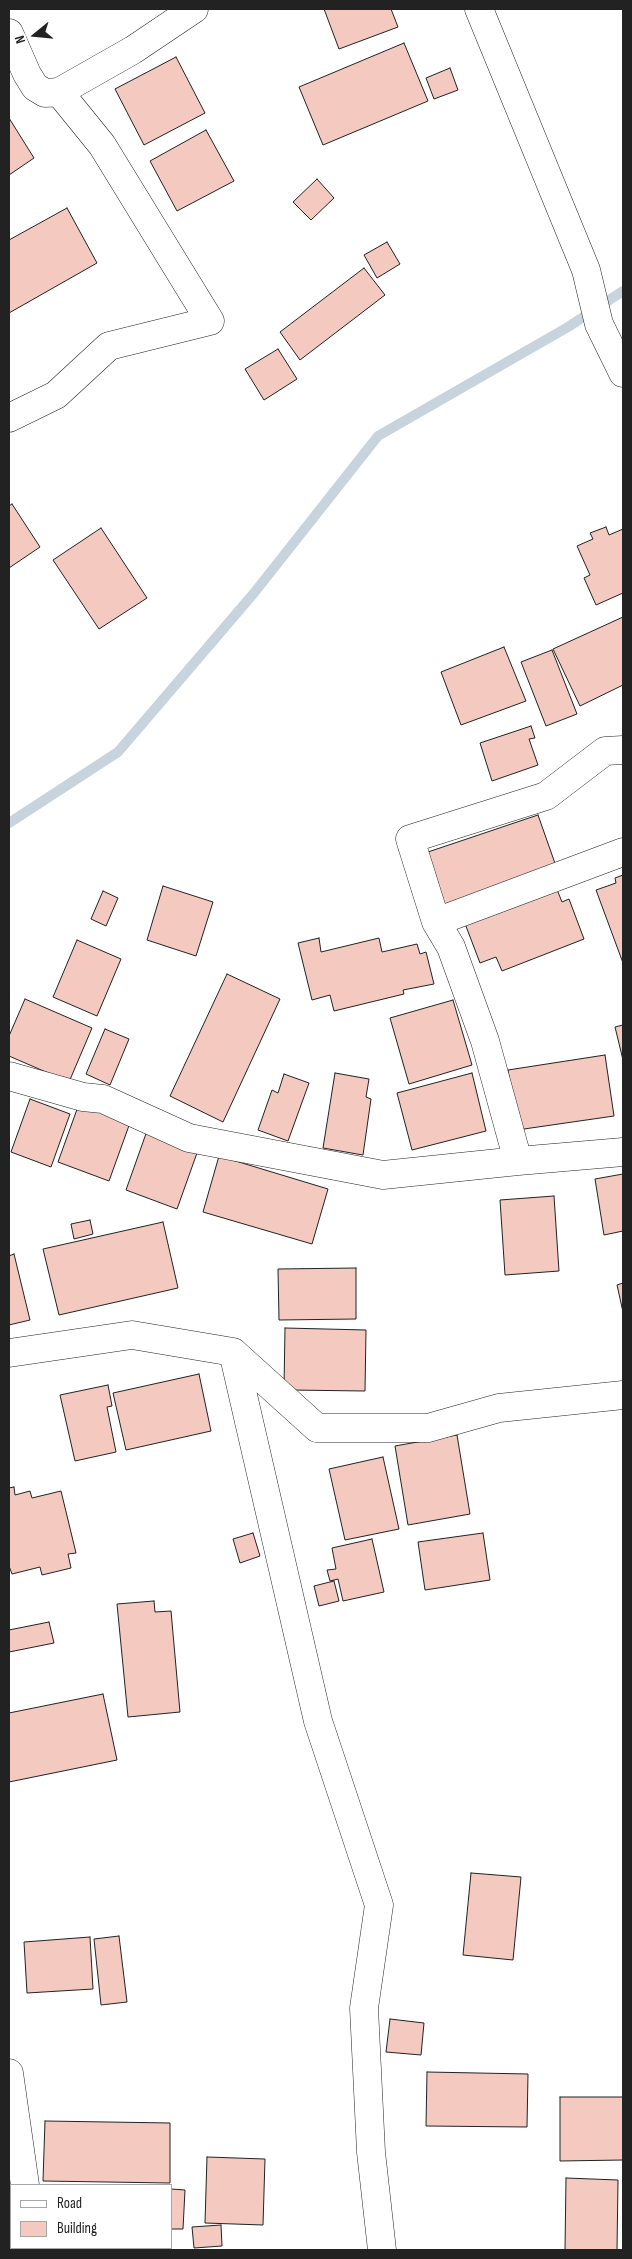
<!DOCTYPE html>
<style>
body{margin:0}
#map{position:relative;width:632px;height:2259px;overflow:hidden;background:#fff;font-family:"Sofia Sans Condensed",sans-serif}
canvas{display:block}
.frame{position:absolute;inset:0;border:10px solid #222;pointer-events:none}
.legend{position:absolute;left:10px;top:2184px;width:162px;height:65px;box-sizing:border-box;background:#fff;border:1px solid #a7a7a7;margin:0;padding:6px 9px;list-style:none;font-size:15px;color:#222}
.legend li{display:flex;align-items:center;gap:10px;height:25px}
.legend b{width:25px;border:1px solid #a7a7a7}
.north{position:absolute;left:10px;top:10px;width:50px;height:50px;-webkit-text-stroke:4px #fff;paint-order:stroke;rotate:253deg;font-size:14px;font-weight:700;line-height:20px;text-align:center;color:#222}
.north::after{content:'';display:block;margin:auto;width:18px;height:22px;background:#222;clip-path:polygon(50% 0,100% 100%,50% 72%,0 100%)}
</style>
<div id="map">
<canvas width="632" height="2259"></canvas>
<div class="frame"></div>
<ul class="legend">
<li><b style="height:6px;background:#fff"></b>Road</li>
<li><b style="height:14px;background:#f3c9c0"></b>Building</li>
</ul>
<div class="north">N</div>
</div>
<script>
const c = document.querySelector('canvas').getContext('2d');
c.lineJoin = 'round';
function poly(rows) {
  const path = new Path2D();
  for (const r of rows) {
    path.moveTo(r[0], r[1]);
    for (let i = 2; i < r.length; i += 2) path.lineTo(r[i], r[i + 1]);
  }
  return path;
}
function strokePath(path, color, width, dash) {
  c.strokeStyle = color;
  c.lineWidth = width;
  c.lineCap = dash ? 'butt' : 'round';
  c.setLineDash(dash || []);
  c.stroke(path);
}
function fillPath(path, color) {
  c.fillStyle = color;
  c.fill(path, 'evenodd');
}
const stream = poly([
 [9,823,118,752,254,593,378,436,568,327,623,291]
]);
const building = poly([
 [324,9,391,9,398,27,339,49,324,9],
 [404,43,428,101,323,145,299,87,404,43],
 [176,57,205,113,144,145,115,89,176,57],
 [450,68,458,90,434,99,426,78,450,68],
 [9,118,34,158,9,175,9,118],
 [206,130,234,181,177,211,150,161,206,130],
 [317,179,334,198,311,220,293,202,317,179],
 [67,208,97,263,9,313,9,240,67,208],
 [387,242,400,264,377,278,364,255,387,242],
 [364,268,385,295,300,360,280,332,364,268],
 [278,349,297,379,264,400,245,369,278,349],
 [12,504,40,547,9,568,9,506,12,504],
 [606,527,609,535,623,529,623,593,596,605,584,578,590,575,577,546,593,539,590,533,606,527],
 [101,528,147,598,99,629,53,560,101,528],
 [623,617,623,685,580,706,553,649,623,617],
 [504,647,526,701,461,725,441,672,504,647],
 [552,650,577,714,546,726,521,662,552,650],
 [531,726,535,738,529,739,538,765,492,781,480,743,531,726],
 [538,815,557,869,444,907,425,853,538,815],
 [623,875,623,963,596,890,616,883,615,878,623,875],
 [163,886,213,902,196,956,147,940,163,886],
 [556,887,562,902,569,899,584,939,502,971,496,957,480,963,464,921,556,887],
 [103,891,118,898,106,926,91,919,103,891],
 [319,938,321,952,379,938,382,952,417,944,420,954,426,952,434,984,403,990,404,994,334,1011,330,995,312,1000,298,943,319,938],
 [77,940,121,959,97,1016,53,997,77,940],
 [227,974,280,999,223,1122,170,1096,227,974],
 [25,999,92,1028,69,1082,9,1056,9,1036,25,999],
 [453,1000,472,1065,409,1084,390,1018,453,1000],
 [623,1025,623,1060,615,1027,623,1025],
 [105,1029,129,1039,110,1085,86,1074,105,1029],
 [605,1055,614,1116,517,1130,508,1070,605,1055],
 [335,1073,369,1079,366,1097,371,1099,363,1155,323,1148,335,1073],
 [472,1073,486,1131,412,1150,397,1093,472,1073],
 [284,1074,309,1083,288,1141,258,1130,272,1090,278,1093,284,1074],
 [30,1099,70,1114,51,1167,11,1152,30,1099],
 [80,1101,131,1120,109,1181,58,1162,80,1101],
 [148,1128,197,1153,177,1209,126,1190,148,1128],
 [219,1156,328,1189,312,1244,203,1212,219,1156],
 [623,1174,623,1231,604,1235,595,1179,623,1174],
 [554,1196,559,1271,505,1275,500,1200,554,1196],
 [90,1220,93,1234,74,1239,71,1224,90,1220],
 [163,1222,178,1288,59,1315,43,1249,163,1222],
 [14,1254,30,1320,9,1325,9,1256,14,1254],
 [356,1268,356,1319,279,1320,278,1269,356,1268],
 [623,1283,623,1312,617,1285,623,1283],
 [285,1328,366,1330,365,1391,289,1390,284,1388,285,1328],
 [199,1374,211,1431,126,1450,113,1393,199,1374],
 [108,1385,112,1406,107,1407,116,1452,75,1461,60,1395,108,1385],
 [457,1435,470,1514,408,1525,395,1446,457,1435],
 [383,1457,399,1529,345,1540,329,1469,383,1457],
 [14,1487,15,1495,30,1491,32,1498,61,1491,76,1553,68,1554,71,1568,42,1575,40,1567,12,1574,9,1566,9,1488,14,1487],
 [253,1533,260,1556,240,1563,233,1539,253,1533],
 [483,1533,490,1580,425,1590,418,1542,483,1533],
 [372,1539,384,1592,343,1601,338,1579,330,1581,327,1570,336,1569,332,1548,372,1539],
 [334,1581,339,1601,319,1606,314,1586,334,1581],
 [154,1601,155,1612,171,1611,180,1712,128,1717,117,1604,154,1601],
 [49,1622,54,1643,9,1652,9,1630,49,1622],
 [103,1694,117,1760,9,1782,9,1713,103,1694],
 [471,1873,521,1877,513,1960,463,1955,471,1873],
 [119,1936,127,2002,101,2005,94,1939,119,1936],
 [90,1937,93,1989,27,1993,24,1942,90,1937],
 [390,2019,424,2023,421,2055,386,2052,390,2019],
 [427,2072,528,2074,527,2127,426,2126,427,2072],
 [560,2097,623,2097,623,2160,560,2161,560,2097],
 [45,2121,170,2123,170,2183,43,2181,45,2121],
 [207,2157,265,2159,263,2225,205,2223,207,2157],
 [566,2178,618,2180,617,2250,565,2250,566,2178],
 [171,2189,185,2190,183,2229,171,2229,171,2189],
 [221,2225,222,2246,194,2248,192,2227,221,2225]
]);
const minor = poly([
 [479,9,586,270,599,324,623,373],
 [9,33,27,74,35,87,45,93,59,92,133,50,194,9],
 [9,418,56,395,109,346,210,321,102,145,59,92],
 [436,922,623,852],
 [9,1076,83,1097,103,1099,189,1138,383,1175,518,1161,623,1152],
 [518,1161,485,1041,451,947,436,922,410,839,546,796,605,751,623,750],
 [233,1352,317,1428,428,1428,499,1408,623,1395],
 [9,1353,132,1335,233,1352,318,1721,379,1905,364,2008,371,2152,382,2250],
 [9,2073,25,2185],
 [9,2241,11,2241],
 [60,2248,76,2250]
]);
strokePath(stream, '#c7d3dd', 10);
fillPath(building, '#f3c9c0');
strokePath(building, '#222', 1);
strokePath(minor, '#222', 29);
strokePath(minor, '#fff', 28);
</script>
